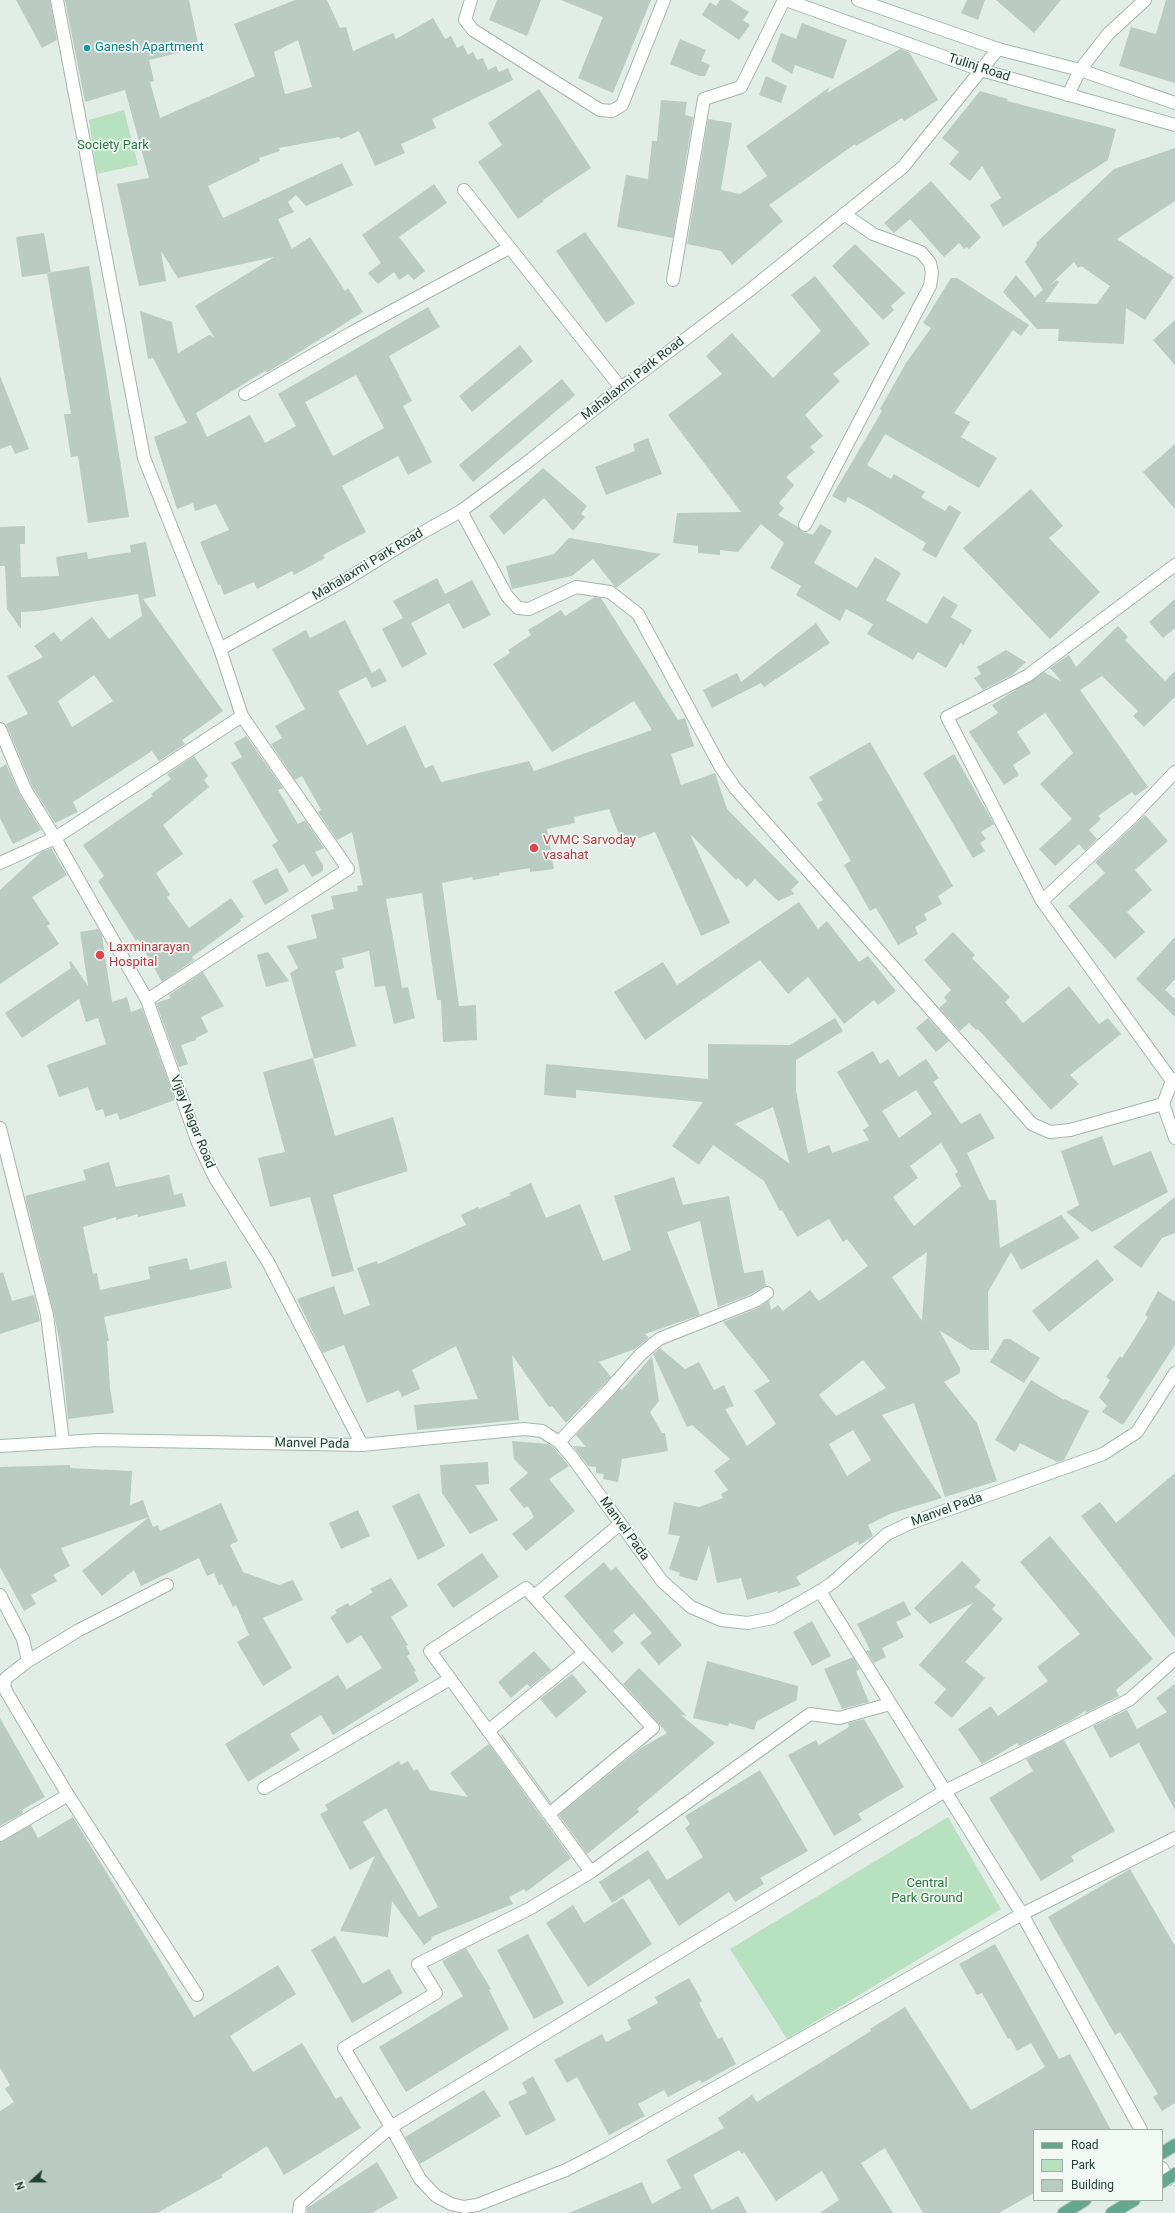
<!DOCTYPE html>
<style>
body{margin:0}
#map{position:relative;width:1175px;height:2213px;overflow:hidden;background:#e2ede7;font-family:Roboto,sans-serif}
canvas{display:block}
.legend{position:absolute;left:1033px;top:2129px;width:130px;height:72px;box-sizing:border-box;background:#f2f9f5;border:1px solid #9eafa8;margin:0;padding:5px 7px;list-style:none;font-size:12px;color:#204034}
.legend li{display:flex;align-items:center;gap:8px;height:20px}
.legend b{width:20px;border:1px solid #9eafa8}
.north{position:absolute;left:12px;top:2161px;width:40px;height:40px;-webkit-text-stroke:3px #f2f9f5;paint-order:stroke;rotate:249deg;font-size:11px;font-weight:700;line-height:16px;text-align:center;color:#204034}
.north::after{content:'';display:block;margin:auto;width:14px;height:18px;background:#204034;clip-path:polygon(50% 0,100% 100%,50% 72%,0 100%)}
</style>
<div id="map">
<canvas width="1175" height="2213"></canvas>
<ul class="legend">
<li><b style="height:5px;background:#62a78e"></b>Road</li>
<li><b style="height:11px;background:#b8e1bf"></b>Park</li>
<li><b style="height:11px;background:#b9cbc2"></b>Building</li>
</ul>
<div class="north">N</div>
</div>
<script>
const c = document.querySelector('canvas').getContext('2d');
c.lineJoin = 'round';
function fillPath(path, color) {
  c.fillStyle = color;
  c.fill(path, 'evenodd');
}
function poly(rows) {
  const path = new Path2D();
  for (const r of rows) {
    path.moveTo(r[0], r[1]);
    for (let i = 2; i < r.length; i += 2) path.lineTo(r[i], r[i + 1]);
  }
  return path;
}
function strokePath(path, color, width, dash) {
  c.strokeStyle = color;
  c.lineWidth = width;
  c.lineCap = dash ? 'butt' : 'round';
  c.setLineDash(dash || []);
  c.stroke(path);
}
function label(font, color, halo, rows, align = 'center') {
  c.font = font + ' Roboto,sans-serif';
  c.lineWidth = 3.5;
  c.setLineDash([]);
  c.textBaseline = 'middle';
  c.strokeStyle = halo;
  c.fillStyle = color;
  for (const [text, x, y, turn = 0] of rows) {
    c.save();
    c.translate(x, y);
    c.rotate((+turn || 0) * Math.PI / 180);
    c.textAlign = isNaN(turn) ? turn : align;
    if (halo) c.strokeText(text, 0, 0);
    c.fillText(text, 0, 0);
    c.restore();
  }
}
const green = poly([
 [124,110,138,165,97,174,89,120],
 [948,1817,1001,1909,787,2039,730,1949]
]);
const building = poly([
 [16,0,50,0,57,40,42,48],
 [65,0,189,0,199,48,149,60,154,81,150,82,160,118,255,76,234,24,295,0,327,0,340,28,346,27,353,51,393,33,396,39,433,18,445,39,451,36,457,48,463,45,468,55,473,52,477,60,483,58,488,70,496,66,499,72,508,68,513,80,432,119,436,128,401,144,405,153,375,166,359,131,341,139,339,137,279,148,280,151,259,158,260,161,208,186,223,218,342,163,353,185,306,206,296,195,288,202,294,212,278,219,292,249,310,237,345,291,348,288,363,312,268,372,265,371,196,413,207,437,250,415,265,443,296,426,278,394,428,307,440,327,389,356,412,401,403,406,432,462,408,475,398,456,342,486,366,532,323,555,325,558,294,575,292,571,257,589,254,582,224,595,220,584,218,585,200,542,229,530,216,504,195,511,193,503,177,509,154,437,187,423,153,358,148,359,140,311,172,322,178,353,209,335,214,337,195,306,274,257,178,278,161,251,166,281,139,286,117,184,149,178,125,90,85,102],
 [298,40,312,87,285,94,274,52],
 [356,375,384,428,333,456,305,402],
 [497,0,541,0,527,36,489,20],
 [561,0,651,0,613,93,578,78,603,17],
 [720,0,730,0,749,12,743,20,750,25,739,40,702,15,710,2,716,6],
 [967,0,985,0,978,20,961,13],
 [996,0,1061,0,1034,33],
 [1166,0,1175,0,1175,83,1119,66,1131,27,1156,34],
 [802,23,847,40,833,79,795,65,792,74,771,61,781,33,796,39],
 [680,39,706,50,701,61,710,65,705,76,699,76,670,64],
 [900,49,909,52,938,100,904,121,902,118,856,146,855,144,769,205,783,221,732,265,721,251,687,244,708,119,732,123,721,190,740,194,767,176,746,146,830,87,827,93],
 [766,76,787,86,781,103,759,95],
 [539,89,591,168,543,200,544,201,518,219,478,162,502,145,488,123],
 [980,91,1008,99,1007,101,1116,129,1108,160,1003,227,990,205,1001,198,982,166,970,181,949,164,959,152,942,138],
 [661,100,687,102,685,115,693,117,673,238,617,227,626,175,648,179,652,141,657,141],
 [1175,148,1175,201,1117,239,1174,277,1145,320,1126,308,1124,344,1058,341,1059,329,1037,329,1003,292,1016,275,1035,297,1043,290,1025,262,1037,245,1036,243,1114,169],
 [1074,262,1078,268,1081,266,1110,286,1097,304,1045,302,1059,282,1057,280,1049,286],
 [931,181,981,237,969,249,967,247,964,249,959,243,944,257,910,219,894,233,884,223],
 [434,184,447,203,399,237,425,271,414,280,408,274,399,280,394,272,378,284,368,273,381,263,362,235],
 [585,232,635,303,606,323,556,251],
 [44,233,51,273,22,277,16,237],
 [855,244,905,293,891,306,894,310,883,320,832,266],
 [89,266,129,517,88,523,78,456,71,457,64,414,71,414,47,273],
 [815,276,870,344,833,374,840,381,805,415,823,436,810,447,815,452,786,477,794,485,779,503,784,508,778,515,798,527,801,531,813,535,820,524,832,531,814,563,857,588,875,557,901,573,886,600,927,624,943,596,958,605,951,617,972,630,963,646,961,642,946,668,918,652,913,660,867,634,873,624,846,609,840,621,796,595,801,586,770,568,784,543,761,524,738,552,720,550,720,555,698,553,698,546,673,543,677,513,741,512,668,415,722,374,706,356,732,333,773,378,821,331,791,295],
 [951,278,957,278,1029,325,1021,336,1013,330,954,413,970,422,961,437,997,458,979,488,885,434,867,465,891,479,894,474,925,492,921,497,945,511,949,505,961,512,936,558,922,550,926,543,867,507,848,497,845,503,832,496,882,411,880,409,906,363,931,328,923,323],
 [1175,320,1175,365,1153,340],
 [520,345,533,361,472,412,459,396],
 [0,376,29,449,15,454,11,445,0,449],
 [562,379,575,395,473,482,459,465],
 [648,438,662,474,606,495,595,467,635,451,633,444],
 [1175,444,1175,509,1143,472],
 [543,468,587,506,581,514,585,517,573,531,544,498,504,535,489,516],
 [1031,489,1063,526,1049,538,1100,592,1050,639,963,548],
 [25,526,25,544,20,544,21,577,59,576,56,557,87,552,88,559,131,552,130,545,146,542,156,596,143,599,223,711,185,738,182,740,185,744,159,761,152,751,73,802,78,812,55,823,32,786,6,724,28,714,7,676,43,657,34,646,54,632,61,641,92,617,109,639,142,616,138,594,39,611,21,612,21,629,7,609,5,566,0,566,0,527],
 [94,675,113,701,72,727,58,701],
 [569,538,661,554,616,588,593,559,572,576,512,589,506,566,554,554],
 [437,578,445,594,472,580,491,615,463,629,449,603,411,623,427,654,402,668,382,629,403,618,393,601],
 [595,597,601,598,678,720,685,718,694,746,671,754,681,785,715,773,727,809,799,882,791,890,794,894,778,901,755,879,747,887,738,878,736,880,690,834,730,923,701,936,655,832,623,844,609,809,574,817,575,823,547,829,554,869,530,872,530,868,499,873,500,875,473,880,472,877,442,883,459,1006,476,1005,477,1040,443,1042,441,1000,437,1000,422,893,386,899,402,988,408,987,415,1018,394,1024,385,986,375,987,369,951,342,958,344,968,335,971,356,1046,314,1059,290,973,298,968,287,946,317,938,311,915,334,909,331,896,358,891,357,886,363,885,352,832,337,840,318,812,321,810,302,776,295,780,271,744,282,738,275,726,305,709,272,649,306,630,310,638,345,620,372,673,380,668,387,681,372,688,366,677,338,691,367,745,405,725,425,768,433,765,441,782,529,761,534,771,652,730,634,701,552,752,493,664,510,653,508,650,531,635,528,630,561,610,565,616],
 [1175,599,1175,628,1163,638,1149,622],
 [816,623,830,643,764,687,761,683,712,708,703,690,737,673,741,682],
 [1118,626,1128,637,1125,640,1165,681,1175,671,1175,697,1144,727,1133,716,1138,711,1102,676,1080,690,1148,787,1135,796,1132,792,1098,816,1101,819,1089,830,1097,839,1085,851,1079,844,1055,866,1039,849,1072,819,1040,784,1073,753,1045,713,1017,732,1031,753,1013,765,1019,775,1004,785,969,732,998,713,992,705,1044,672,1062,682,1050,668,1069,655,1076,667],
 [1006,650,1026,662,1012,675,983,690,974,678,981,674,977,667],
 [246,736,283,788,278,790,298,824,305,820,324,848,315,852,323,865,323,871,312,877,304,864,289,873,272,845,278,841,231,763,242,757,234,743],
 [870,742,953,886,938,896,942,904,924,914,927,920,915,927,918,934,898,945,876,908,870,911,844,865,851,861,817,803,823,800,809,777],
 [954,754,994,824,981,832,986,839,980,843,985,851,973,858,923,773],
 [194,756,208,776,204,780,209,787,163,825,183,854,156,873,170,895,167,897,189,928,231,898,244,917,240,919,241,921,192,957,194,960,162,982,138,939,136,941,98,881,104,876,83,845,153,796,151,794,171,779,167,774],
 [6,764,19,793,41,830,13,844,0,818,0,768],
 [1145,815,1168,841,1135,870,1152,890,1127,912,1145,932,1115,959,1068,906,1105,873,1095,862],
 [51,848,67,875,32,897,50,924,47,926,59,944,0,984,0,890,41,852],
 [277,868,289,891,265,905,252,881],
 [799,902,818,929,827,921,859,962,868,956,896,991,878,1005,874,1000,844,1024,808,977,788,994,760,960,645,1040,614,992,663,962,677,985],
 [98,929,102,935,112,1002,127,997,131,1012,142,1008,175,1100,120,1120,117,1113,105,1117,103,1109,96,1111,88,1087,59,1097,47,1065,106,1044,98,1018,86,1022,79,999,22,1038,5,1013,71,968,69,962,71,961,88,986,80,932],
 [953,932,975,955,972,958,1010,997,1005,1002,1023,1023,1069,986,1099,1024,1108,1018,1121,1034,1070,1075,1079,1084,1051,1110,978,1029,976,1030,969,1023,960,1031,939,1008,947,1001,944,997,951,990,924,960],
 [1175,937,1175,979,1165,990,1175,999,1175,1017,1136,979],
 [268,952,289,981,266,987,257,955],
 [203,972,224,1006,201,1017,208,1032,196,1038,196,1040,181,1045,188,1064,179,1067,156,1003,171,998,169,995],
 [835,1018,843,1031,796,1060,796,1091,808,1153,829,1145,832,1153,869,1140,863,1130,869,1126,837,1072,873,1051,880,1064,888,1059,899,1077,926,1059,939,1078,933,1082,961,1124,980,1113,995,1138,967,1153,989,1200,996,1200,1000,1248,1061,1215,1080,1238,1021,1270,1011,1252,988,1292,989,1350,971,1350,939,1330,960,1368,960,1373,944,1382,977,1423,997,1481,945,1497,914,1403,882,1415,942,1498,892,1513,868,1525,873,1536,859,1545,858,1541,796,1577,801,1585,778,1593,778,1591,747,1600,741,1578,717,1583,709,1545,697,1581,679,1576,680,1573,669,1569,680,1536,668,1534,674,1502,699,1507,723,1498,721,1494,728,1490,714,1471,730,1459,692,1425,687,1427,653,1354,660,1348,685,1369,699,1362,714,1390,724,1385,734,1406,725,1409,747,1446,776,1424,754,1391,770,1381,723,1322,758,1308,769,1300,771,1310,778,1305,783,1311,810,1290,819,1301,868,1266,847,1239,843,1242,829,1219,797,1237,782,1210,780,1211,764,1181,713,1145,699,1165,672,1146,703,1102,576,1090,576,1098,544,1095,546,1064,708,1079,708,1044,790,1045],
 [916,1090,932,1114,899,1138,882,1111],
 [773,1107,790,1164,735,1124],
 [941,1143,958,1172,955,1174,961,1186,914,1226,893,1197,918,1178,910,1166],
 [927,1252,922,1320,922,1321,892,1277],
 [863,1360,886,1388,836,1416,819,1395],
 [853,1430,871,1460,847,1476,829,1444],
 [928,1018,949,1041,936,1052,916,1028],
 [313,1058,335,1136,393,1117,408,1171,333,1195,354,1271,332,1277,310,1197,270,1207,258,1158,285,1152,263,1072],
 [1102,1136,1113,1166,1151,1151,1168,1192,1092,1232,1066,1212,1079,1205,1061,1151],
 [109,1162,116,1187,169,1175,174,1195,182,1193,186,1206,138,1217,138,1214,116,1220,116,1217,83,1227,93,1274,97,1273,100,1290,150,1279,148,1267,187,1258,190,1270,226,1261,232,1288,104,1317,109,1341,107,1341,110,1388,114,1413,68,1419,61,1350,54,1314,25,1196,86,1180,83,1170],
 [674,1177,683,1205,729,1196,744,1273,763,1270,766,1286,752,1294,718,1307,700,1221,667,1232,700,1315,645,1334,649,1338,635,1349,599,1362,611,1377,566,1423,552,1406,549,1407,512,1355,519,1420,417,1430,414,1405,478,1399,456,1346,412,1370,420,1389,402,1397,399,1390,367,1403,344,1345,323,1353,297,1299,334,1286,344,1315,370,1305,357,1268,377,1261,378,1264,466,1225,461,1215,478,1207,479,1209,511,1195,509,1193,531,1183,546,1218,580,1204,603,1261,631,1250,614,1196],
 [1175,1197,1175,1233,1162,1238,1141,1268,1113,1247],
 [1097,1259,1114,1280,1049,1332,1032,1311],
 [3,1272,12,1301,34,1295,40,1321,0,1334,0,1273],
 [1158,1291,1175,1302,1175,1345,1123,1425,1102,1412,1107,1406,1099,1397,1110,1380,1106,1377,1120,1356,1122,1358,1148,1317,1145,1315],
 [1004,1339,1010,1339,1040,1358,1024,1383,990,1362],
 [652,1356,659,1401,650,1412,662,1433,665,1433,668,1451,622,1459,618,1482,603,1479,604,1474,596,1473,596,1467,588,1466,573,1446,586,1447,576,1435,620,1388,622,1390],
 [1031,1380,1064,1400,1065,1399,1089,1411,1064,1460,1057,1462,1020,1443,1015,1452,995,1440],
 [512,1441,548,1444,554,1448,569,1466,549,1479,575,1511,526,1551,512,1534,534,1517,528,1506,524,1508,509,1489,528,1473,514,1459],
 [488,1462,489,1484,475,1485,498,1520,470,1534,442,1493,440,1465],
 [70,1465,70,1468,132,1471,130,1505,143,1500,149,1517,61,1548,70,1566,53,1575,57,1581,31,1595,36,1604,24,1611,0,1567,0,1467],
 [1175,1473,1175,1638,1081,1516,1100,1502,1116,1523],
 [419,1493,445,1546,418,1560,392,1506],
 [221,1503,238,1541,230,1545,243,1572,279,1585,293,1580,303,1600,263,1618,292,1668,263,1686,237,1642,249,1635,236,1605,233,1607,222,1584,219,1585,214,1573,207,1576,199,1558,141,1586,134,1570,102,1596,82,1571,149,1517,153,1527,158,1525,160,1531],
 [358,1510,370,1536,341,1549,329,1523],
 [1050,1536,1153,1659,1116,1690,1119,1696,1086,1713,1085,1711,1075,1718,1019,1746,1017,1743,982,1764,958,1729,991,1706,998,1716,1048,1681,1037,1667,1080,1634,1020,1562],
 [482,1553,499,1577,453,1608,437,1584],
 [962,1561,981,1580,975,1587,996,1605,992,1609,1003,1619,965,1662,985,1678,952,1718,934,1703,946,1689,919,1665,973,1603,930,1624,914,1608],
 [604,1562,611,1571,616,1567,682,1645,659,1665,640,1643,652,1633,634,1613,613,1631,624,1643,612,1653,564,1596],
 [391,1578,408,1606,391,1617,408,1645,406,1646,410,1654,407,1656,416,1671,414,1672,419,1681,333,1735,321,1715,290,1734,300,1750,248,1782,225,1744,338,1675,347,1689,382,1668,361,1635,347,1644,330,1617,337,1613,335,1610,348,1603,350,1606,373,1592,370,1589],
 [904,1601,911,1615,896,1622,904,1637,882,1648,886,1657,874,1663,866,1651,870,1650,857,1624],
 [812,1621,831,1656,812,1666,793,1632],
 [534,1651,551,1670,530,1687,527,1684,511,1698,498,1682],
 [853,1657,860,1669,856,1671,869,1702,842,1709,824,1669],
 [707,1661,798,1686,797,1700,757,1721,754,1730,729,1723,728,1726,693,1718],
 [639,1668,687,1716,681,1715,715,1743,637,1809,639,1812,587,1854,559,1815,641,1748,667,1733,623,1684],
 [572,1674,587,1692,556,1718,540,1699],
 [1175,1684,1175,1810,1139,1743,1110,1758,1093,1726,1127,1710,1137,1729,1167,1712,1156,1698],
 [0,1718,45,1797,22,1810,23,1813,0,1826],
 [864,1719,904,1787,858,1814,862,1820,834,1836,788,1755,816,1740,819,1745,849,1727,848,1723],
 [502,1734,551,1802,550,1803,501,1735],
 [1064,1740,1115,1831,1071,1856,1074,1861,1041,1881,989,1798,1033,1771,1026,1759],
 [489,1744,571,1858,526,1892,524,1889,509,1897,513,1904,431,1937,432,1939,424,1945,392,1901,388,1937,340,1931,375,1856,350,1870,320,1814,328,1810,325,1805,399,1761,401,1765,408,1761,414,1771,417,1769,430,1790,468,1797,450,1773],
 [386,1808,438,1907,419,1917,363,1822],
 [760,1770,808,1851,760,1878,764,1884,735,1902,729,1892,679,1926,649,1879,612,1903,599,1882,648,1850,667,1880,703,1857,685,1828,690,1824,685,1816],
 [73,1817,194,2017,278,1965,296,1994,230,2036,253,2072,302,2043,336,2099,341,2096,361,2128,284,2175,267,2146,221,2175,223,2177,157,2213,0,2213,0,2111,14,2102,5,2089,10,2085,0,2068,0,1842,31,1825,38,1838],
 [1130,1869,1175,1946,1175,2103,1162,2111,1153,2097,1158,2094,1120,2032,1115,2035,1048,1917],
 [623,1898,652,1944,588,1987,546,1923,573,1905,584,1923],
 [528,1934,564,2003,534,2019,497,1950],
 [335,1936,363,1984,389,1969,403,1993,352,2023,311,1950],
 [995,1944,1059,2059,1070,2054,1111,2130,1034,2130,1034,2193,999,2213,923,2213,885,2148,861,2163,893,2213,820,2213,839,2200,822,2171,776,2201,744,2152,742,2154,739,2150,693,2175,712,2210,738,2196,747,2213,569,2213,642,2182,652,2204,681,2188,666,2160,724,2128,718,2118,752,2095,757,2102,871,2031,870,2029,905,2007,971,2110,1037,2072,1045,2067,1031,2043,1017,2051,1010,2038,1008,2039,982,1993,977,1995,959,1964],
 [466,1948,491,1989,489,1990,509,2029,406,2092,379,2047,463,1996,442,1961],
 [689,1978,702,2001,699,2003,718,2039,722,2037,736,2064,702,2083,700,2080,668,2097,664,2090,638,2104,645,2116,609,2135,577,2077,567,2083,554,2060,602,2034,606,2042,631,2029,627,2020,658,2003,655,1997],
 [533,2076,556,2120,526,2136,508,2102,527,2093,522,2083],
 [484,2090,501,2116,420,2164,405,2137],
 [377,2162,398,2198,372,2213,307,2213,307,2208]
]);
const minor = poly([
 [57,0,144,458,220,649],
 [471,0,465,20,473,30,600,110,612,111,622,105,664,0],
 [1068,95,1080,70,1108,34,1145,0],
 [464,190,621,388],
 [673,280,704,99,741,87,784,0],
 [245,394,351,333,509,248],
 [461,511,507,596,518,608,529,609,576,587,610,592,638,614,720,766,735,788,1032,1124,1050,1132,1070,1130,1163,1104],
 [805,525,930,286,932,273,930,263,921,252,873,234,844,214],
 [0,729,25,789,55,838,0,863],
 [1042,901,1132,817,1175,772],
 [147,1000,348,869,242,716],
 [1172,1081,1042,901,947,717,1027,676,1175,565],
 [0,1128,47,1315,63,1441],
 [559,1442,608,1391,640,1355,659,1339,755,1301,767,1293],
 [820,1591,1022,1914,1141,2130],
 [0,1595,23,1639,28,1661,6,1678,4,1686,7,1693,68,1795,197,1995],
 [534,1596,620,1524],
 [1175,1659,1129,1700,945,1791,391,2127,420,2179,436,2196,451,2204,464,2207,477,2205,566,2170,603,2151,1022,1914,1175,1838],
 [28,1661,79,1630,167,1585],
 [488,1731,584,1653],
 [264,1788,450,1679],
 [549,1814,653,1728,584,1653,526,1588,430,1651,591,1872],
 [0,1835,68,1795],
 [1162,2168,1168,2179],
 [299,2213,300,2204,391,2127,344,2048,436,1993,418,1964,529,1909,591,1872,810,1714,839,1718,890,1704]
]);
const tertiary = poly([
 [362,1445,268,1262,215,1178,198,1143,147,1000,55,838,242,716,220,649,347,579,418,535,461,511,525,464,621,388,750,290,903,167,998,49]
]);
const secondary = poly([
 [786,0,981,70,1175,125],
 [858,0,998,49,1080,70,1175,103],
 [1175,1079,1172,1081,1163,1104,1175,1138],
 [0,1446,99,1440,362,1445,524,1429,542,1431,559,1442,572,1457,662,1581,691,1607,721,1620,748,1623,773,1618,820,1591,832,1583,887,1534,908,1524,1103,1454,1137,1432,1175,1373]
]);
const primary = poly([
 [1162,2153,1175,2145],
 [1162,2182,1175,2174],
 [1064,2213,1085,2200],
 [1112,2213,1134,2200]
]);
const markers = [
 [87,48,4,"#0f9aa8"],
 [534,848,5,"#e0444e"],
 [100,955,5,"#e0444e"]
];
const cultureNames = [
 ["Ganesh Apartment",95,48]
];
const streetNames = [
 ["Tulinj Road",979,68,18],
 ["Mahalaxmi Park Road",633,379,-38],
 ["Mahalaxmi Park Road",368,565,-31],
 ["Vijay Nagar Road",192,1122,68],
 ["Manvel Pada",312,1444,1],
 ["Manvel Pada",947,1510,-20],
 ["Manvel Pada",624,1529,54]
];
const parkNames = [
 ["Society Park",113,146],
 ["Central",927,1884],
 ["Park Ground",927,1899]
];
const healthNames = [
 ["VVMC Sarvoday",543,841],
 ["vasahat",543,856],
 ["Laxminarayan",109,948],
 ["Hospital",109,963]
];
fillPath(green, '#b8e1bf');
fillPath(building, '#b9cbc2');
strokePath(minor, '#a4b6ae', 14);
strokePath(tertiary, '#a4b6ae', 14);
strokePath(secondary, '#9fbaae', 14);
strokePath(primary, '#c1cac6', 14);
strokePath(minor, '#fff', 12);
strokePath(tertiary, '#fff', 12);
strokePath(secondary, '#fff', 12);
strokePath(primary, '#62a78e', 12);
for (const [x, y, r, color] of markers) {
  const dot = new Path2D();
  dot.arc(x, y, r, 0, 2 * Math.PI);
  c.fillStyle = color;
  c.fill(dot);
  strokePath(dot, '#f2f9f5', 1.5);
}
label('13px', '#0d838f', '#f2f9f5', cultureNames, 'left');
label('13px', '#204034', '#f2f9f5', streetNames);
label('13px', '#267b3e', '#f2f9f5', parkNames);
label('13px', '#be3a42', '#f2f9f5', healthNames, 'left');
</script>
